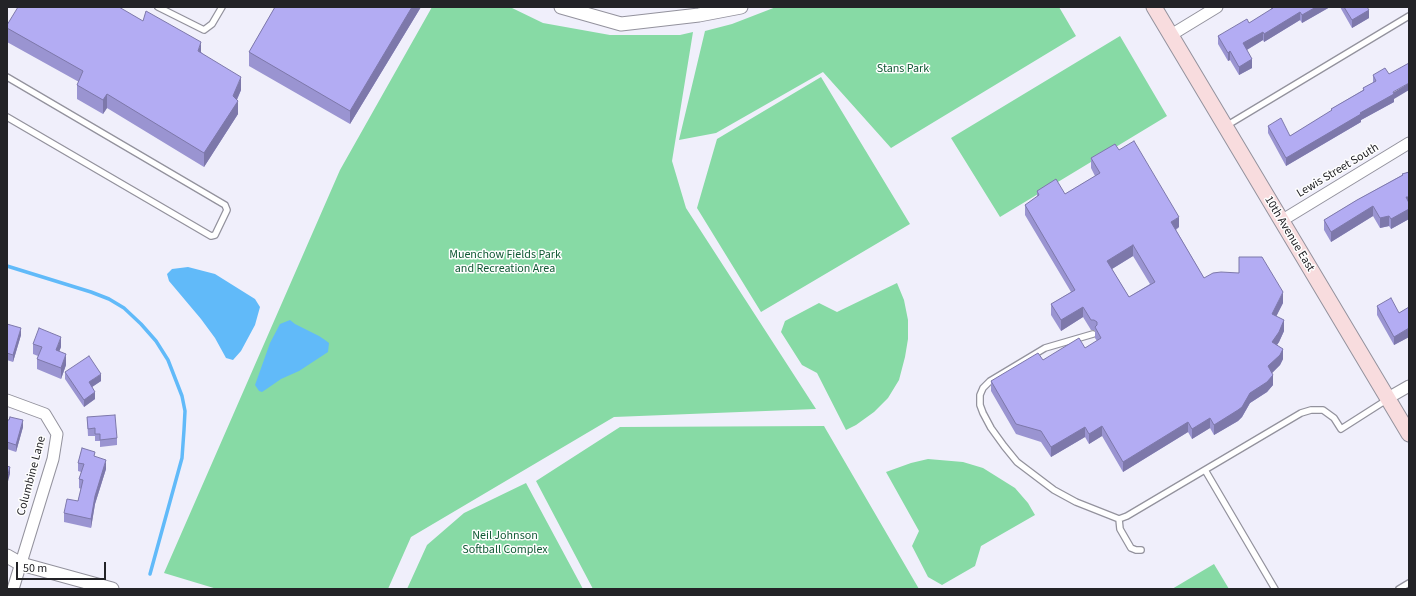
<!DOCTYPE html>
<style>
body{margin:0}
#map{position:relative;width:1416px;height:596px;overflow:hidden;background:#f0effb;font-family:"Source Sans 3",sans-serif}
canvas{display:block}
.frame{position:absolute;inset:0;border:8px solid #232327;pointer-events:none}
.scale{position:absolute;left:16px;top:562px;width:90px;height:18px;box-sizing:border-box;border:2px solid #232327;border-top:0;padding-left:5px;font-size:12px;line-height:14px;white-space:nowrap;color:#232327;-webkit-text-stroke:3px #fefefe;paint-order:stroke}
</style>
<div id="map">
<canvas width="1416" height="596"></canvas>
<div class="frame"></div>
<div class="scale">50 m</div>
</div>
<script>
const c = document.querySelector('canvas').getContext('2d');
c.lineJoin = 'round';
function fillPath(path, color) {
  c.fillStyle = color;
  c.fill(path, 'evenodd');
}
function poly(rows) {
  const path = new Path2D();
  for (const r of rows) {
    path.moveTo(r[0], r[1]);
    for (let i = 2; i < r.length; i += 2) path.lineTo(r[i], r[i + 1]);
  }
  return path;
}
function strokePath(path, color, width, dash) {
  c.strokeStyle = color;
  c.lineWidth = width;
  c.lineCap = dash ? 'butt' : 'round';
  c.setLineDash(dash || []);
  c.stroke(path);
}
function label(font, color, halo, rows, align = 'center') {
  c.font = font + ' "Source Sans 3",sans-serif';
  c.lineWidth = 3;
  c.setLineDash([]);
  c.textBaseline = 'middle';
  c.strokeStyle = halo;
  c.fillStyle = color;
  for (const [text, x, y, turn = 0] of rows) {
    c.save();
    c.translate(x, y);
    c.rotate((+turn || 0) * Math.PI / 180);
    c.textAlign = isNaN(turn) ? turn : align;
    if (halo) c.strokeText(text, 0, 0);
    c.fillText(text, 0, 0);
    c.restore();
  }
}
const green = poly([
 [432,7,510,7,543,23,610,35,680,35,693,32,672,161,686,208,816,409,614,417,411,537,388,589,217,589,164,573,340,170],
 [776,7,1059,7,1076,36,891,148,823,72,716,133,679,140,705,31,732,24],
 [1120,36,1167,116,1000,217,951,138],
 [821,77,910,224,761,312,697,208,717,139],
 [897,283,904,300,908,320,908,339,905,357,899,380,888,398,874,412,856,425,846,430,817,373,802,365,781,332,785,321,819,303,837,312],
 [824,426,919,589,593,589,536,481,620,427],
 [928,459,963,462,983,468,1015,488,1028,503,1035,515,981,546,975,566,942,585,928,577,912,546,919,531,886,472,911,463],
 [526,483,583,589,407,589,427,545,464,513],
 [1214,564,1229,589,1172,589]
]);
const water = poly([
 [188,267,215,274,255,299,260,307,255,325,241,351,233,360,226,358,215,338,201,319,169,281,167,274,172,269],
 [290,320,295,324,319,336,325,340,329,343,328,352,299,371,281,379,268,388,262,392,259,391,255,385,270,343,280,324]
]);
const stream = poly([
 [7,266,91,292,109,299,124,308,141,324,156,341,168,360,182,396,185,411,184,430,182,458,150,574]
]);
const service = poly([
 [158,7,204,30,212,24,222,7],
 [7,77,225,205,227,210,215,235,211,236,7,117],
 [1226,126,1409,16],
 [1093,334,1045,348,990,381,983,388,980,395,980,405,983,413,991,428,1004,446,1017,462,1054,490,1076,502,1119,519,1127,516,1301,413,1311,410,1323,410,1334,418,1341,429,1388,399],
 [1205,470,1275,589],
 [1119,519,1120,529,1131,548,1136,550,1141,550],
 [1399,589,1409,583]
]);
const minor = poly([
 [1171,35,1217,7],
 [1281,221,1409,143],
 [1388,398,1409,386],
 [7,400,45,414,57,434,53,459,13,589]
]);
const tertiary = poly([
 [561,7,621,24,699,15,741,7],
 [7,556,21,564,112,589]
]);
const secondary = poly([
 [1154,7,1409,434]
]);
const wall = poly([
 [275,7,421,7,350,124,249,66,249,52],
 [1271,7,1330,7,1302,23,1300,20,1264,42,1263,40,1247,50,1252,68,1239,75,1230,60,1228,61,1218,44,1218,36,1249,23,1271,10],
 [1340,7,1367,7,1369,18,1352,28],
 [7,25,201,52,241,90,237,100,238,114,204,167,107,108,103,114,77,99,77,85,79,82,7,42],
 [1373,75,1394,99,1394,102,1361,120,1361,122,1286,166,1268,133,1268,126,1290,136,1331,111,1331,109,1363,90,1363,88,1373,83],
 [1119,150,1179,227,1176,230,1204,278,1283,303,1276,316,1284,331,1279,342,1277,345,1283,359,1280,365,1272,373,1273,385,1267,392,1250,403,1242,417,1238,421,1214,435,1210,428,1192,439,1188,432,1123,472,1102,436,1089,444,1085,437,1051,457,1041,442,1016,434,991,391,991,381,1043,360,1085,348,1097,341,1095,338,1095,331,1094,330,1091,330,1083,317,1061,331,1051,315,1051,304,1071,292,1025,215,1025,205,1037,197,1037,191,1065,194,1095,176,1091,168,1091,158],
 [1133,256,1150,284,1129,297,1112,269],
 [1409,172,1409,219,1391,229,1389,226,1380,228,1373,216,1331,242,1324,230,1324,220,1357,200,1402,175,1402,174],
 [1377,306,1399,313,1409,307,1409,337,1394,345,1377,315],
 [7,324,21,335,13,362,7,360],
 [33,344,61,347,59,351,66,365,61,379,37,369,37,359,38,356,33,354],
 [65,372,101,381,92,387,95,399,84,407,65,379],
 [87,417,117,438,117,445,100,447,100,441,95,441,95,436,88,436],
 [7,420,23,427,16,452,7,449],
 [95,456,106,469,95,504,91,528,64,522,64,513,78,501,81,489,79,488,79,479,81,472,78,471,78,463]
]);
const shadedWall = poly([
 [412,7,421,7,350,124,350,111],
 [1316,7,1330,7,1302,23,1302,15],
 [1369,10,1369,18,1352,28,1352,20],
 [1300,12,1300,20,1264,42,1264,34],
 [1263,32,1263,40,1243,52,1243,43],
 [201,42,201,56,198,51],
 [1230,51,1230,60,1228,61,1228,53],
 [1252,59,1252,68,1239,75,1239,67],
 [241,77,241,90,233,108,238,101,238,114,204,167,204,153,233,96],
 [1409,83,1409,90,1394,99,1394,102,1361,120,1361,122,1286,166,1286,158],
 [107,94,107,108,103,114,103,100],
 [1406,197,1409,197,1409,206],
 [1373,206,1373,216,1331,242,1331,232],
 [1409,209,1409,219,1391,229,1391,219],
 [1389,216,1389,226,1380,228,1380,218],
 [1179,217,1179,227,1171,232,1171,222],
 [1133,245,1133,256,1107,272,1107,261],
 [1283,292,1283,303,1272,325,1272,314],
 [1083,307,1083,317,1061,331,1061,320],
 [1284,320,1284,331,1279,342,1272,352,1272,342],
 [21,328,21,335,13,362,13,355],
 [1409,328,1409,337,1394,345,1394,337],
 [61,337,61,347,56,360,56,350],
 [1283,349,1283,359,1280,365,1268,377,1268,366],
 [66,354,66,365,61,379,61,368],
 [101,374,101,381,89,389,89,382],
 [1273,375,1273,385,1267,392,1250,403,1242,417,1238,421,1214,435,1214,425,1250,393],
 [95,392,95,399,84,407,84,400],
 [1210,418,1210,428,1192,439,1192,429],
 [23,420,23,427,16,452,16,445],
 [1188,422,1188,432,1123,472,1123,462],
 [1102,426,1102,436,1089,444,1089,434],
 [1085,427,1085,437,1051,457,1051,447],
 [106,460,106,469,95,504,91,528,91,519,95,496],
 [10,467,10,474,7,485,7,478]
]);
const building = poly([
 [18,7,119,7,143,21,146,11,201,42,198,51,241,77,233,96,238,101,204,153,107,94,103,100,77,85,83,71,7,28,7,25,18,7],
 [275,7,412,7,350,111,249,52,275,7],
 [1272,7,1316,7,1302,15,1300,12,1264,34,1263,32,1243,43,1252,59,1239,67,1230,51,1228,53,1218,36,1247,19,1249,23,1273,8,1272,7],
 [1344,7,1367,7,1369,10,1352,20,1344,7],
 [1409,63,1409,83,1393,92,1394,94,1360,113,1361,114,1286,158,1268,126,1281,118,1290,136,1332,110,1331,109,1364,90,1363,88,1376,81,1373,75,1385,68,1389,74,1409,63],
 [1134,141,1179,217,1171,222,1204,278,1213,273,1221,272,1239,273,1239,257,1262,257,1283,292,1272,314,1284,320,1279,332,1272,342,1283,349,1280,355,1268,366,1273,375,1267,382,1250,393,1242,407,1238,410,1214,425,1210,418,1192,429,1188,422,1123,462,1102,426,1089,434,1085,427,1051,447,1041,431,1016,424,991,381,1038,353,1043,360,1079,338,1085,348,1101,338,1095,327,1097,325,1097,322,1094,320,1091,320,1083,307,1061,320,1051,304,1075,290,1025,205,1039,195,1037,191,1056,179,1065,194,1100,173,1091,158,1115,144,1119,150,1134,141],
 [1133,245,1155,282,1129,297,1107,261,1133,245],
 [1409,172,1409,197,1406,197,1409,203,1409,209,1391,219,1389,216,1380,218,1373,206,1331,232,1324,220,1357,200,1403,175,1402,174,1409,172],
 [1391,298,1399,313,1409,307,1409,328,1394,337,1377,306,1391,298],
 [7,324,21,328,13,355,7,353,7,324],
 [39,328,61,337,56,350,66,354,61,368,37,359,42,347,33,344,39,328],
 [89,356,101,374,89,382,95,392,84,400,65,372,89,356],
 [115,415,117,438,100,440,100,434,95,434,95,428,88,429,87,417,115,415],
 [10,417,23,420,16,445,7,442,7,420,9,420,10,417],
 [82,448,95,452,94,456,106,460,95,496,91,519,64,513,67,499,78,501,83,480,79,479,84,464,78,463,82,448],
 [7,466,10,467,7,478,7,466]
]);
const parkNames = [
 ["Stans Park",903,69],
 ["Muenchow Fields Park",505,255],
 ["and Recreation Area",505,269],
 ["Neil Johnson",505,536],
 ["Softball Complex",505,550]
];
const streetNames = [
 ["Lewis Street South",1338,171,-31],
 ["10th Avenue East",1289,234,59],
 ["Columbine Lane",32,476,-75]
];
fillPath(green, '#87daa5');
fillPath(water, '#61baf9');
strokePath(stream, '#61baf9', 3.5);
strokePath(service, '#93929d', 8);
strokePath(minor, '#93929d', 13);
strokePath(tertiary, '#93929d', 15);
strokePath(secondary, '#93929d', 17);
strokePath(service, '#fff', 5.5);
strokePath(minor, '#fff', 11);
strokePath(tertiary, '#fff', 13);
strokePath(secondary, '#f8dcde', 15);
fillPath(wall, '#9a94d1');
fillPath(shadedWall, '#7d78aa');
fillPath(building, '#b3acf3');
strokePath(building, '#7d78aa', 1);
label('12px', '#105934', '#fefefe', parkNames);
label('12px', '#232327', '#fefefe', streetNames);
</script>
